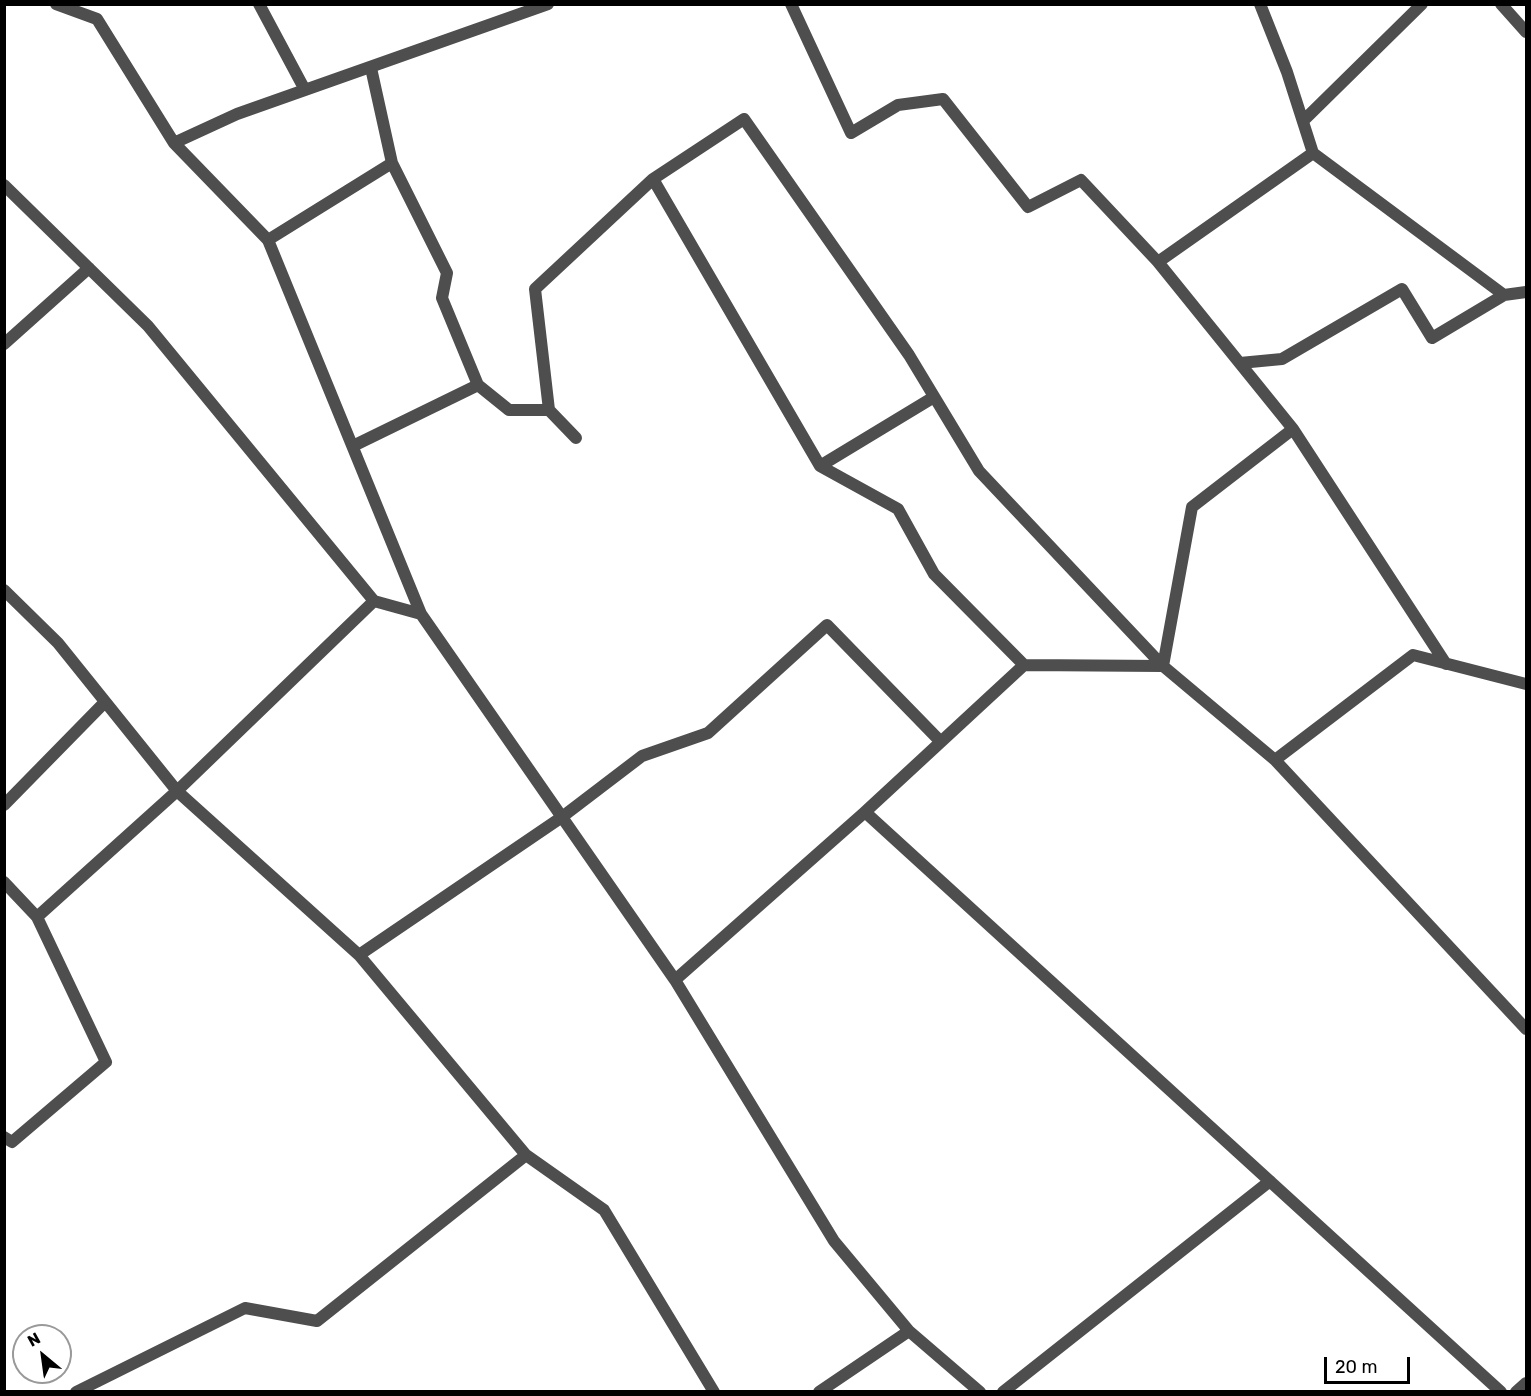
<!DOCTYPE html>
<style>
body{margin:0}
#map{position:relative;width:1531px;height:1396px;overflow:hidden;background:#fff;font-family:Rubik,sans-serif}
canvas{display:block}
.frame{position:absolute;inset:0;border:6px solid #000;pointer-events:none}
.north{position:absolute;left:12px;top:1324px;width:60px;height:60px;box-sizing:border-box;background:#fff;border:2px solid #999;border-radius:50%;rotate:331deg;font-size:16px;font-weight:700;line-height:24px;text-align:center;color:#000}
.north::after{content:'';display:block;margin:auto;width:21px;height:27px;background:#000;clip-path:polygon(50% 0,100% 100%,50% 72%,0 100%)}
.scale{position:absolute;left:1324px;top:1357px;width:86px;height:27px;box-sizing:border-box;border:3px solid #000;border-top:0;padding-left:8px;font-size:18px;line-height:21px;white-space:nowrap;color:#000;-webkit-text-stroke:4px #fff;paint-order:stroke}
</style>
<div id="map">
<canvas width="1531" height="1396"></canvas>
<div class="frame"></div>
<div class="north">N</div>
<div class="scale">20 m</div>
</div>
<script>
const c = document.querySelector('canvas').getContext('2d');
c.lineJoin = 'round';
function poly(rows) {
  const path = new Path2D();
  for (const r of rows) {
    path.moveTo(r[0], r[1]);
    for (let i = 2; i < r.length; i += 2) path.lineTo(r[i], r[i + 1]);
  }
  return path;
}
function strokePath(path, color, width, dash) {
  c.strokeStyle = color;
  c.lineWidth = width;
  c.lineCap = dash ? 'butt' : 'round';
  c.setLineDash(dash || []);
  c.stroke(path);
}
const street = poly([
 [56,4,97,19,174,143,268,240,421,614,675,980],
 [259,4,305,90],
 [791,4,851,133,898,105,943,99,1028,207,1081,180,1158,262],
 [1260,4,1287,72,1313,153,1504,295,1526,292],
 [1501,4,1526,32],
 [1303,121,1422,4],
 [174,143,237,114,548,4],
 [1313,153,1158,262,1293,429,1446,664],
 [653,179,820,466,898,509,934,574,1024,665],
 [4,185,148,326,374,601,421,614],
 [268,240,392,163,371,68],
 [4,344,89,268],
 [1240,363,1282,359,1402,289,1432,338,1504,295],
 [478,385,509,410,549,410,576,438],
 [549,410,535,289,653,179,744,119,909,355,979,471,1163,666],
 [353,446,478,385,442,298,447,273,392,163],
 [820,466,934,397],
 [4,590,58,643,177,791,359,955,526,1155,604,1210,714,1392],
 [1163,666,1192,507,1293,429],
 [1275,760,1413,655,1526,684],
 [4,805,105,702],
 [865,812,1024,665,1163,666,1275,760,1526,1029],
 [4,882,37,917,177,791,374,601],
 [359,955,562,817,642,756,708,733,827,625,941,742],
 [4,1137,12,1142,106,1062,37,917],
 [909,1331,980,1392],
 [76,1392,245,1308,317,1321,526,1155],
 [819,1392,909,1331,834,1241,675,980,865,812,1501,1392],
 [1003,1392,1270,1181],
 [1516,1392,1526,1383]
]);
strokePath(street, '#4e4e4e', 12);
</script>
